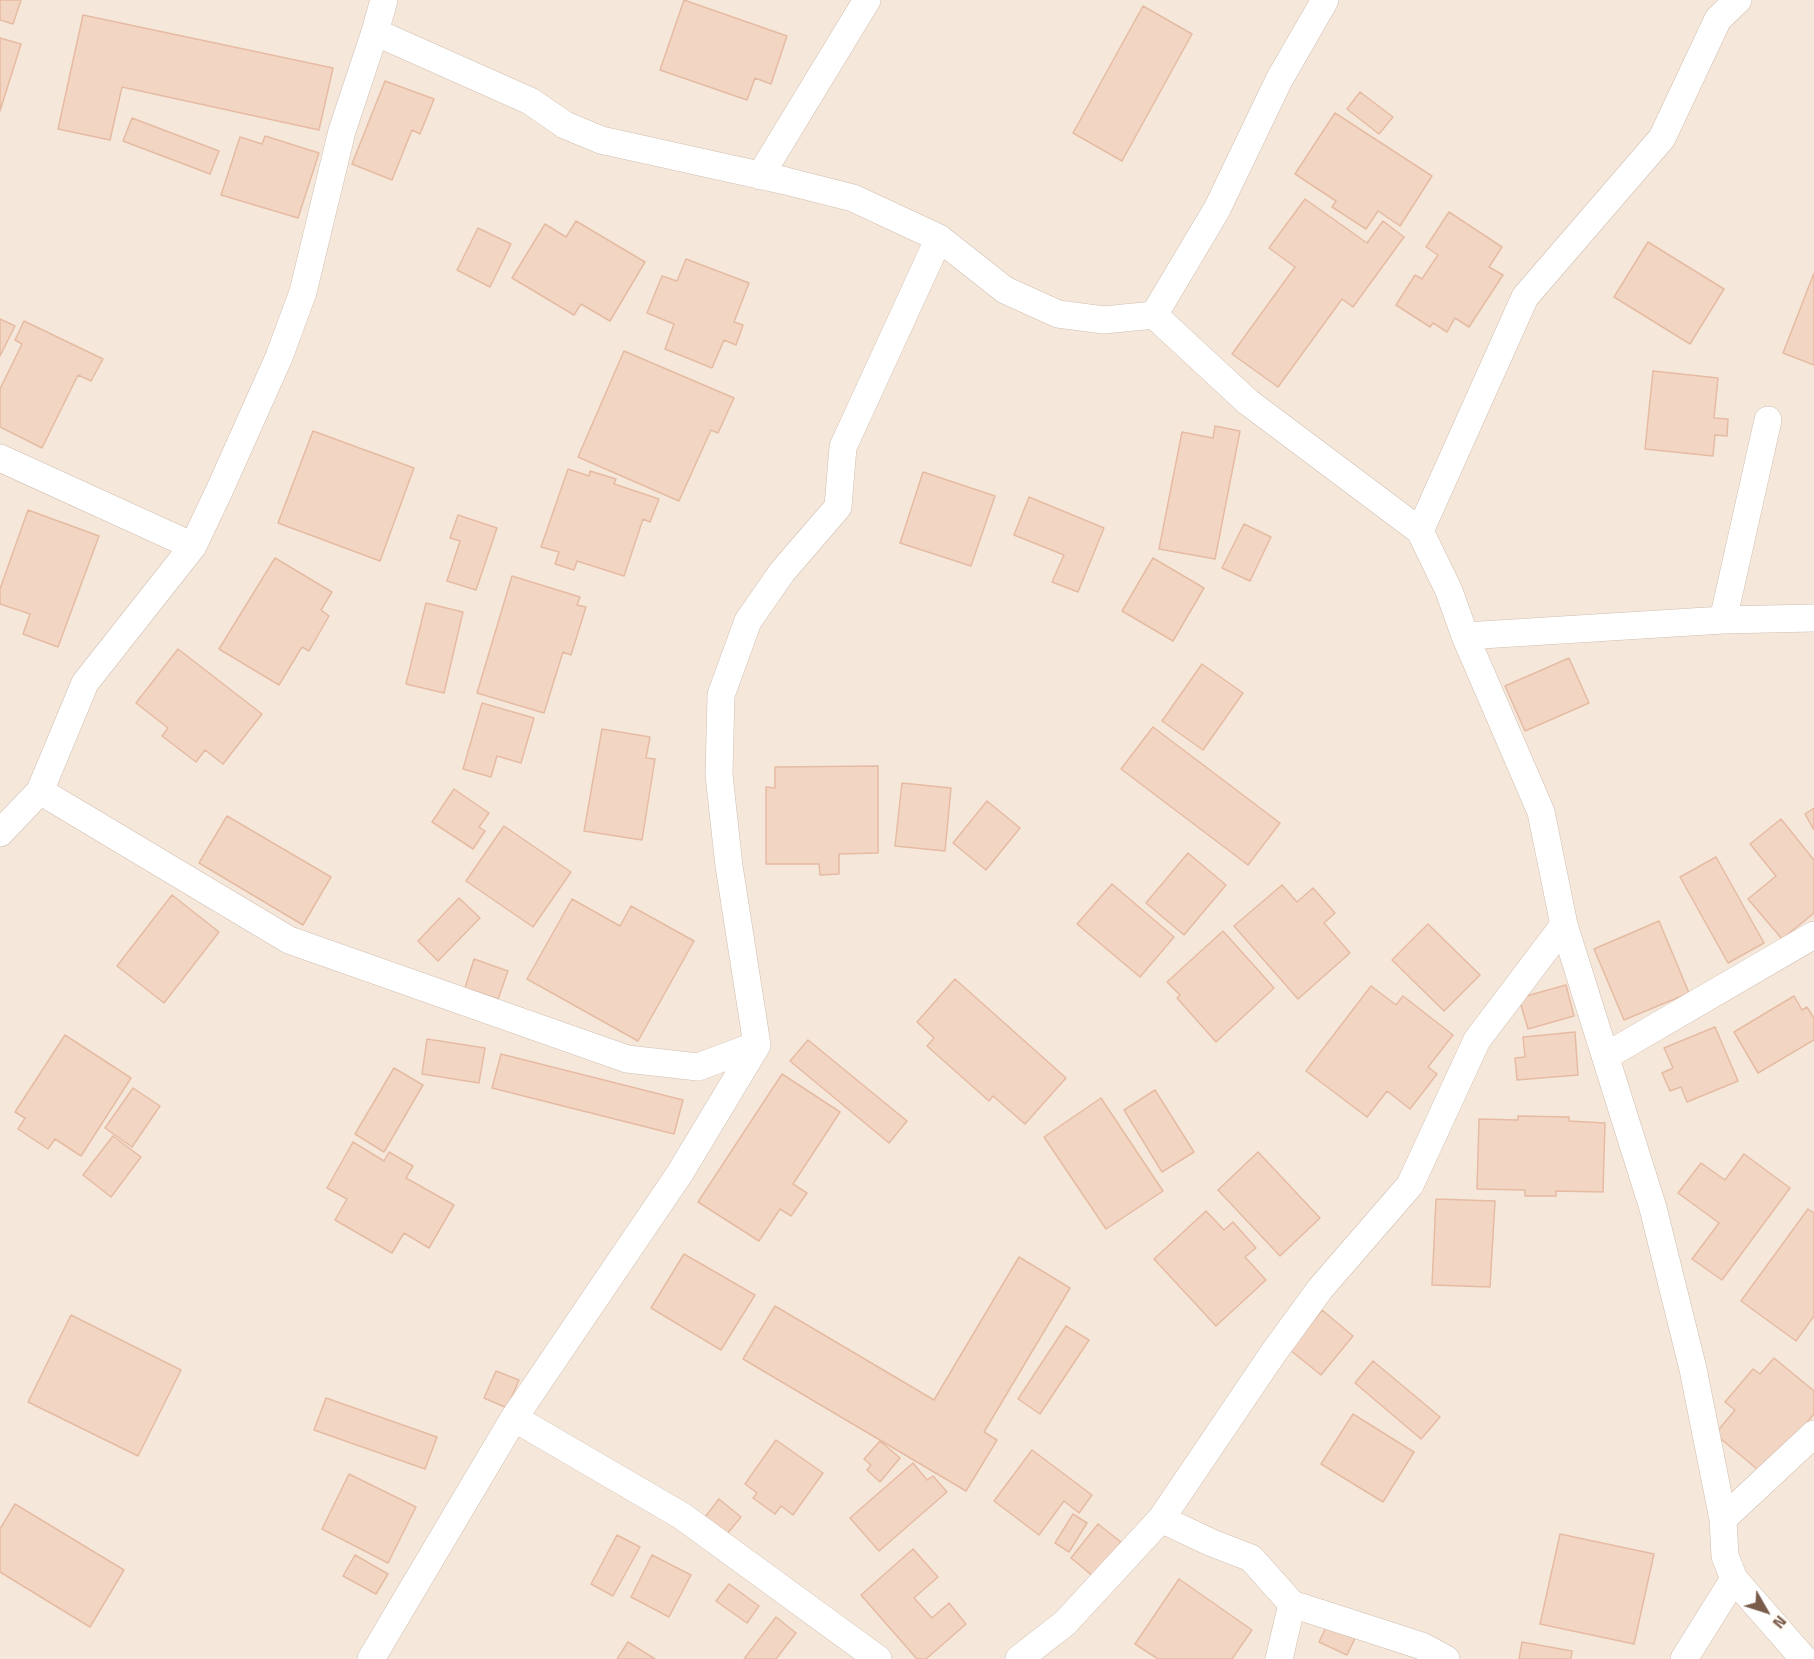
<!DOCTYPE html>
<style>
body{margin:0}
#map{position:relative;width:1814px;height:1659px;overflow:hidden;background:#fdf6ec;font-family:"Titillium Web",sans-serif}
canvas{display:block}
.north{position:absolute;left:1736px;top:1581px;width:60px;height:60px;-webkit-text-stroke:4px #fffaf3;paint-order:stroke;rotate:129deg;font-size:16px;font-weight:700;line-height:24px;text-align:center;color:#7a5c4d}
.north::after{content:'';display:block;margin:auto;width:21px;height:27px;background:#7a5c4d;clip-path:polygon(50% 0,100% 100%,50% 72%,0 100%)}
</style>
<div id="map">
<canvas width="1814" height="1659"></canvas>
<div class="north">N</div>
</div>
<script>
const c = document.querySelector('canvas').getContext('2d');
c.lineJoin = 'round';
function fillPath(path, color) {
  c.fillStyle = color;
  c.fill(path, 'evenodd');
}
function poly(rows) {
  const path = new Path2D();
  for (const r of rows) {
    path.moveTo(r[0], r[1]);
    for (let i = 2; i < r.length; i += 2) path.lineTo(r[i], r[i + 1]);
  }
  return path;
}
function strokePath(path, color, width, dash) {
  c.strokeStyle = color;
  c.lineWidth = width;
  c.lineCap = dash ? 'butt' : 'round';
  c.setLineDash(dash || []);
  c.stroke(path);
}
const residential = poly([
 [0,0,1814,0,1814,1659,0,1659]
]);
const building = poly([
 [0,0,21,0,13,24,0,20,0,0],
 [684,0,787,36,771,84,755,78,747,100,660,70,684,0],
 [1143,6,1192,34,1122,161,1073,133,1143,6],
 [83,15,333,68,319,130,122,87,110,140,58,129,83,15],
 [0,38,21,44,0,111,0,38],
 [385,81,434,99,420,134,412,130,392,180,352,164,385,81],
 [1360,92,1393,117,1379,134,1347,109,1360,92],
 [1335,113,1432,176,1400,226,1378,211,1366,229,1332,207,1336,201,1295,174,1335,113],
 [132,118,219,151,210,174,123,141,132,118],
 [265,136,319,153,298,218,221,195,240,137,262,144,265,136],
 [1305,199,1367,243,1383,221,1404,237,1353,307,1342,299,1278,387,1232,354,1295,267,1269,248,1305,199],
 [1449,212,1502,247,1489,267,1503,275,1469,327,1455,318,1447,332,1433,323,1430,327,1396,305,1415,275,1422,279,1438,255,1426,247,1449,212],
 [576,221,645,262,610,321,581,304,574,315,512,278,545,224,566,237,576,221],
 [478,228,511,244,490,287,457,270,478,228],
 [1648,242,1724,289,1690,344,1614,297,1648,242],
 [686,259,749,283,734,322,743,325,736,345,724,340,712,368,665,349,674,324,647,313,662,276,677,281,686,259],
 [1814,273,1814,365,1783,353,1814,273],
 [0,319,15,326,0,356,0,319],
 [24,321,103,359,91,381,78,375,42,448,0,427,0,389,22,344,15,340,24,321],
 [624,351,734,398,718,433,711,430,679,501,578,457,624,351],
 [1653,371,1718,378,1714,418,1728,419,1727,436,1715,435,1713,456,1645,449,1653,371],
 [1215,426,1240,431,1215,559,1159,549,1182,432,1213,438,1215,426],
 [313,431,414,468,380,561,278,523,313,431],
 [568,469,589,476,590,471,616,479,614,484,659,499,650,522,643,519,624,576,577,561,574,570,555,564,559,552,541,547,568,469],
 [923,472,995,496,971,566,900,543,923,472],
 [1029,497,1104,528,1078,592,1052,582,1064,555,1014,535,1029,497],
 [28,510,99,536,58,647,23,634,30,614,0,604,0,589,28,510],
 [458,515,497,528,476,590,447,581,460,541,450,538,458,515],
 [1244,524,1271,537,1250,581,1222,568,1244,524],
 [275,558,332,592,321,610,329,616,309,651,302,647,279,685,219,649,275,558],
 [1153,558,1204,588,1173,641,1122,611,1153,558],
 [512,576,580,597,577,605,586,607,571,655,563,652,544,713,477,693,512,576],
 [426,603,463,612,444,693,406,684,426,603],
 [178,649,262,714,223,764,205,750,196,762,162,736,168,728,136,703,178,649],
 [1569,658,1589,703,1525,731,1505,686,1569,658],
 [1202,664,1243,693,1203,750,1162,721,1202,664],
 [482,703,534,718,521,763,497,756,491,777,463,769,482,703],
 [1153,727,1280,823,1248,865,1121,769,1153,727],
 [602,729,650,737,646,758,655,759,642,840,584,831,602,729],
 [878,766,878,853,839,854,839,874,820,875,819,864,766,864,766,787,775,788,775,767,878,766],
 [902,783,951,788,945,851,895,846,902,783],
 [454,789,489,813,479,827,485,831,473,849,432,822,454,789],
 [987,801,1020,828,986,870,953,843,987,801],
 [1814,808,1814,830,1805,814,1814,808],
 [227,816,331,877,303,925,199,863,227,816],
 [1781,819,1814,860,1814,913,1782,939,1748,899,1776,876,1750,844,1781,819],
 [504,826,571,872,533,927,466,881,504,826],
 [1188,853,1226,885,1184,935,1146,903,1188,853],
 [1716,857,1764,943,1728,963,1680,877,1716,857],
 [1112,884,1174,937,1140,977,1077,924,1112,884],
 [1282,885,1297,902,1313,888,1335,913,1324,923,1350,953,1298,999,1234,926,1282,885],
 [172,895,219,932,164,1003,117,966,172,895],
 [459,898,480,918,438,961,418,941,459,898],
 [572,899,620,926,631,906,694,941,638,1041,527,979,572,899],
 [1659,921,1689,993,1624,1020,1594,949,1659,921],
 [1428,924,1480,975,1444,1011,1392,960,1428,924],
 [1223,931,1274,988,1216,1042,1177,998,1180,995,1167,982,1223,931],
 [474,959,508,971,498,999,465,988,474,959],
 [955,979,1066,1078,1025,1124,993,1096,989,1101,927,1046,934,1038,917,1022,955,979],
 [1566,985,1574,1016,1528,1029,1519,998,1566,985],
 [1371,986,1396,1005,1403,996,1453,1035,1428,1067,1437,1074,1410,1109,1387,1091,1367,1117,1306,1071,1371,986],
 [1794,996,1802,1010,1807,1007,1814,1018,1814,1040,1758,1073,1734,1032,1794,996],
 [1715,1027,1738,1081,1687,1102,1681,1087,1670,1091,1662,1073,1673,1068,1664,1048,1715,1027],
 [1575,1032,1578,1075,1517,1080,1515,1058,1525,1057,1523,1037,1575,1032],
 [65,1035,131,1078,81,1156,55,1139,48,1149,18,1129,25,1118,15,1112,65,1035],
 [427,1039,485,1048,479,1083,422,1074,427,1039],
 [808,1040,907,1121,889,1143,790,1061,808,1040],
 [501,1054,683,1100,674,1134,492,1088,501,1054],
 [394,1068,423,1085,384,1152,355,1134,394,1068],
 [782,1074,840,1112,793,1184,807,1193,791,1216,780,1209,759,1241,698,1202,782,1074],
 [133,1088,160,1106,132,1147,105,1128,133,1088],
 [1155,1090,1194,1152,1162,1172,1124,1110,1155,1090],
 [1101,1098,1163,1191,1106,1229,1044,1137,1101,1098],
 [1518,1116,1569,1117,1569,1121,1605,1123,1603,1192,1556,1191,1556,1196,1525,1196,1525,1190,1477,1189,1479,1119,1518,1120,1518,1116],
 [113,1136,141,1157,111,1197,83,1175,113,1136],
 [353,1142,384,1161,389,1152,413,1166,406,1178,454,1205,429,1248,404,1233,392,1253,335,1220,347,1199,327,1188,353,1142],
 [1258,1152,1320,1218,1280,1256,1218,1190,1258,1152],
 [1744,1154,1790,1188,1722,1280,1692,1259,1719,1223,1678,1193,1701,1163,1725,1180,1744,1154],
 [1436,1199,1495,1201,1490,1287,1432,1285,1436,1199],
 [1808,1209,1814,1213,1814,1316,1796,1341,1741,1301,1808,1209],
 [1206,1211,1224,1230,1233,1222,1256,1248,1245,1257,1266,1280,1216,1326,1154,1259,1206,1211],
 [684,1254,755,1295,721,1350,651,1308,684,1254],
 [1019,1257,1070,1288,984,1432,997,1440,966,1491,743,1359,775,1306,934,1400,1019,1257],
 [1322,1310,1353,1336,1321,1375,1290,1350,1322,1310],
 [71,1315,181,1370,138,1456,28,1402,71,1315],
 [1066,1326,1089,1340,1040,1414,1018,1399,1066,1326],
 [1774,1358,1814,1391,1814,1414,1763,1474,1715,1434,1735,1410,1725,1402,1753,1369,1760,1374,1774,1358],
 [1373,1361,1440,1417,1421,1439,1355,1383,1373,1361],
 [496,1371,519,1380,507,1408,484,1398,496,1371],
 [326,1398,437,1437,425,1469,314,1430,326,1398],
 [1353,1414,1414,1452,1383,1502,1321,1464,1353,1414],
 [776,1440,823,1473,793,1515,781,1506,775,1514,753,1498,757,1493,745,1484,776,1440],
 [880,1441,900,1458,880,1482,867,1470,871,1465,864,1459,880,1441],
 [1032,1450,1092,1495,1079,1513,1064,1501,1039,1535,994,1501,1032,1450],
 [913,1463,927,1480,933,1476,947,1492,879,1551,850,1518,913,1463],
 [349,1474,416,1507,388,1563,322,1529,349,1474],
 [719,1499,741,1517,727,1534,705,1517,719,1499],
 [15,1504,124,1570,90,1627,0,1572,0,1529,15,1504],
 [1073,1514,1087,1523,1069,1552,1055,1543,1073,1514],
 [1098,1524,1121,1542,1094,1577,1071,1558,1098,1524],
 [1560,1534,1654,1554,1634,1644,1540,1624,1560,1534],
 [617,1535,640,1547,613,1596,591,1584,617,1535],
 [913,1549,938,1577,914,1598,932,1618,949,1603,966,1624,926,1659,917,1659,861,1595,913,1549],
 [355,1555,388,1574,376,1594,343,1576,355,1555],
 [652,1555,691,1575,669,1617,631,1597,652,1555],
 [1179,1579,1252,1630,1232,1659,1158,1659,1135,1644,1179,1579],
 [729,1584,759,1606,747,1623,716,1601,729,1584],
 [776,1617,796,1633,776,1659,744,1659,776,1617],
 [1329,1621,1357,1634,1347,1655,1319,1642,1329,1621],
 [628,1642,655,1659,617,1659,628,1642],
 [1522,1642,1572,1651,1571,1659,1519,1659,1522,1642]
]);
const minor = poly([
 [1325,0,1279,80,1217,209,1154,315,1248,402,1420,531,1449,591,1465,636,1541,812,1564,925,1653,1208,1693,1369,1723,1519,1725,1556,1734,1579,1804,1659],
 [375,32,530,101,565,125,601,140,786,181,853,198,939,238,1005,290,1058,314,1104,320,1154,315],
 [760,176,867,0],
 [0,458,193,546],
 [1420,531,1525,297,1662,138,1718,19,1738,0],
 [1723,620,1768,420],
 [1465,636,1723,620,1814,618],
 [40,791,289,940,627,1059,698,1067,757,1045],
 [0,833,40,791,85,683,193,546,220,489,279,357,303,292,342,131,375,32,384,0],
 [1606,1056,1814,935],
 [514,1418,682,1516,878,1659],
 [1161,1519,1212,1543,1251,1558,1292,1604,1422,1646,1446,1659],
 [1723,1519,1814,1434],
 [371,1659,514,1418,680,1173,757,1045,729,866,719,775,721,695,748,621,782,572,838,507,843,447,939,238],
 [1019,1659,1065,1623,1161,1519,1274,1352,1320,1289,1410,1185,1477,1040,1564,925],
 [1279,1659,1292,1604],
 [1684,1659,1734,1579]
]);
fillPath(residential, '#f5e8da');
fillPath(building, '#f3d5c3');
strokePath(building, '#e6bba3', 1.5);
strokePath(minor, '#d1beb0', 28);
strokePath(minor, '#fff', 27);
</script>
